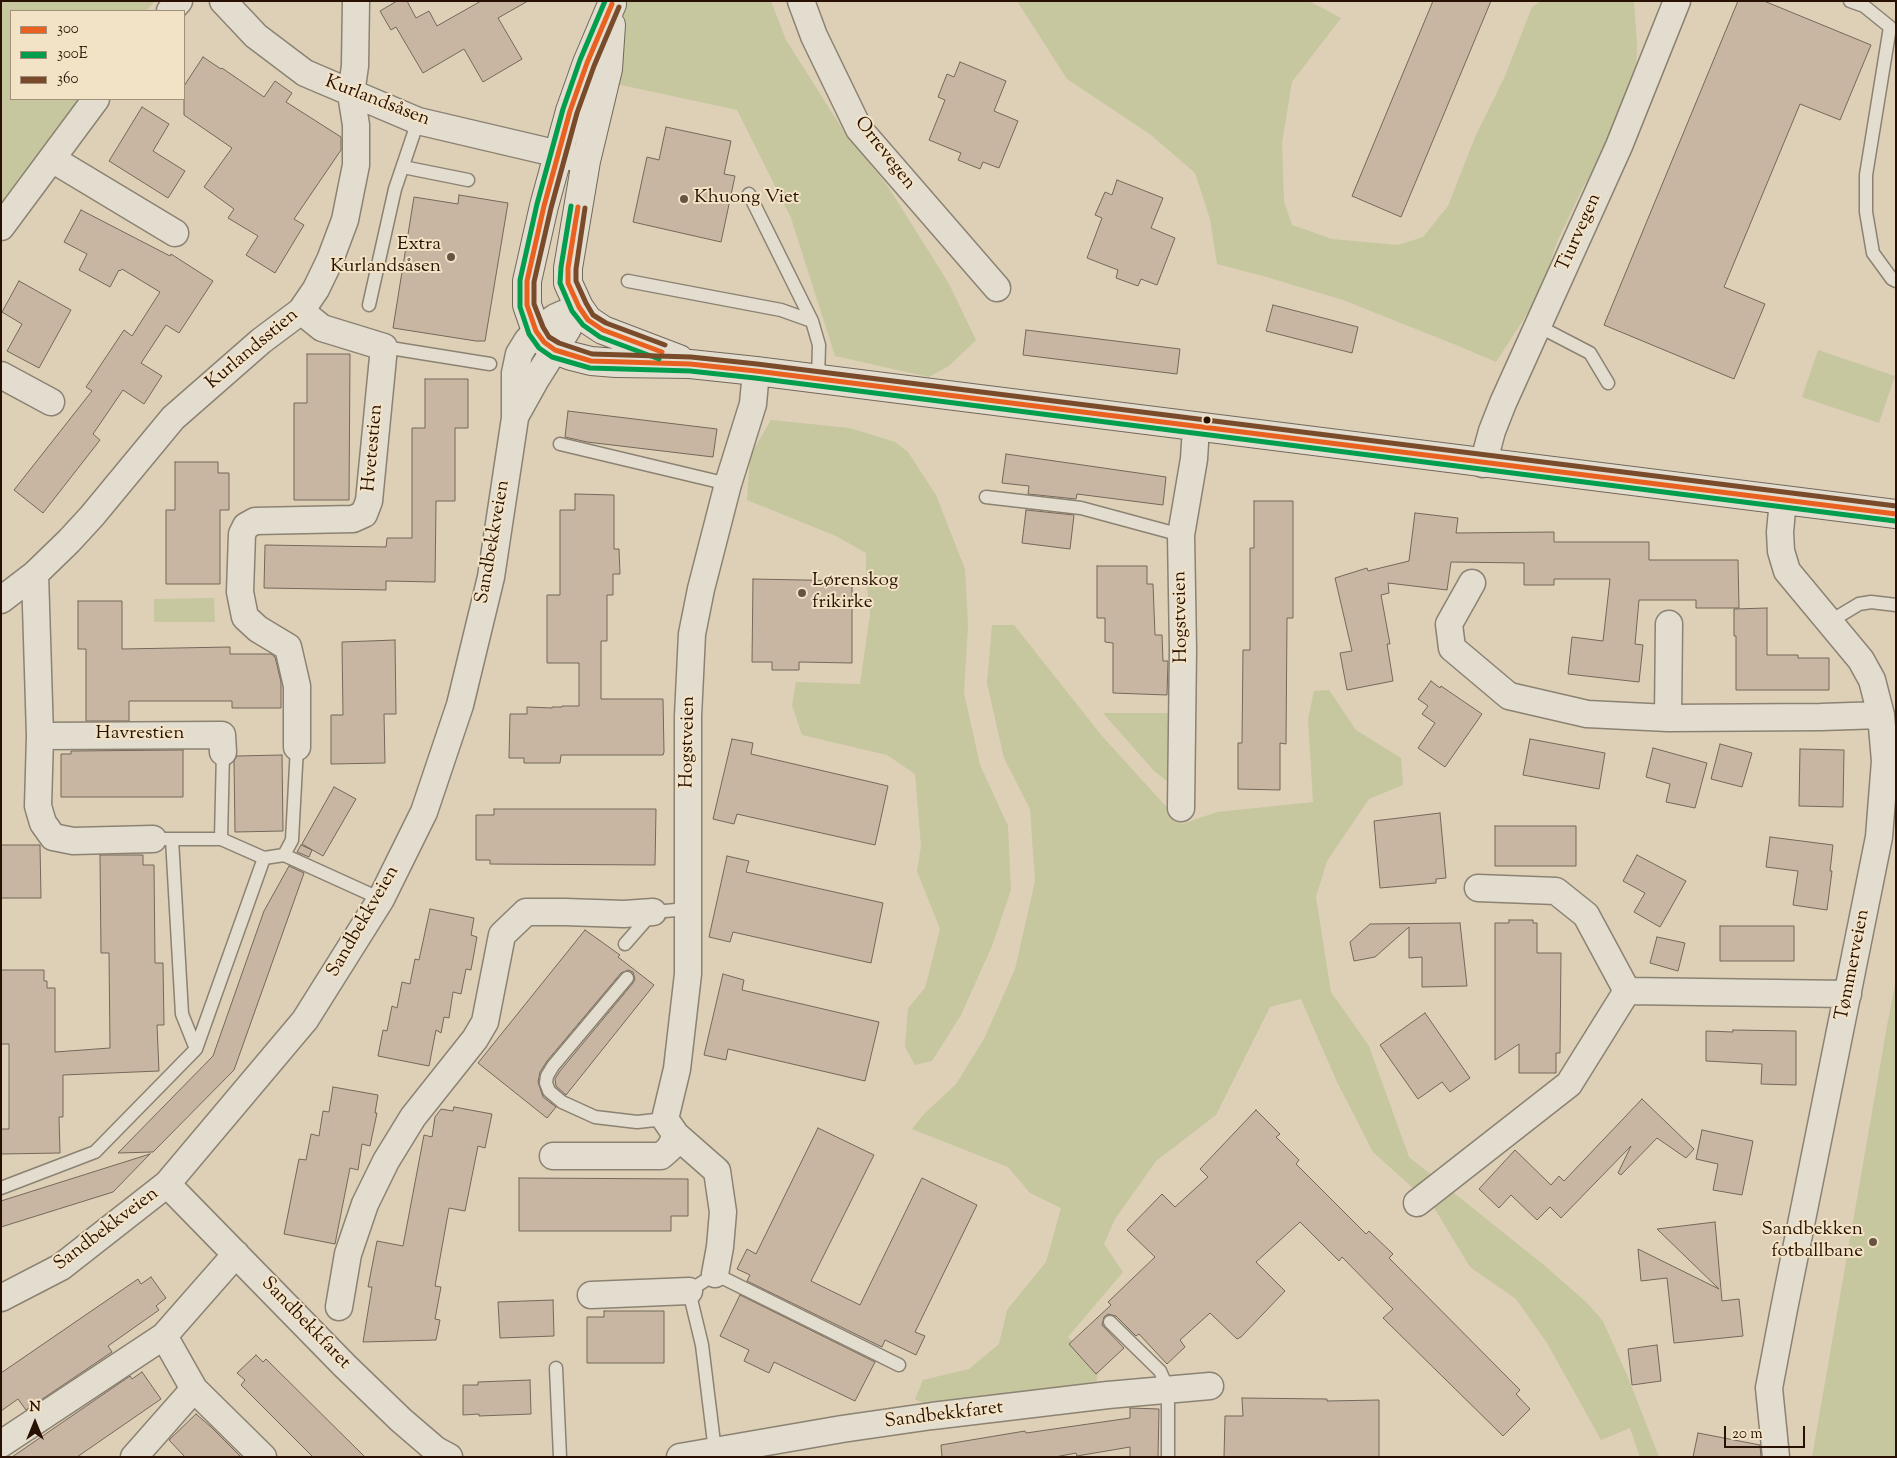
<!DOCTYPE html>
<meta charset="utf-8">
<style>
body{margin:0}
#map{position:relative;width:1897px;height:1458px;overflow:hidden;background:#ddd0b7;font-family:"Sorts Mill Goudy",serif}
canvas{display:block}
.frame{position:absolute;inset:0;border:2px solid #281002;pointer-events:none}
.legend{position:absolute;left:10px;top:10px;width:175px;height:90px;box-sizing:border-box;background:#f3e3c6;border:1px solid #a28f78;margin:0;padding:6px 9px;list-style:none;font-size:15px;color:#281002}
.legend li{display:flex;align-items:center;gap:10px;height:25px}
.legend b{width:25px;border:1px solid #a28f78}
.north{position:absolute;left:10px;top:1398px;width:50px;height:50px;-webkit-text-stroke:4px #f3e3c6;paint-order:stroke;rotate:0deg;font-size:14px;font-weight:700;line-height:20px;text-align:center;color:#281002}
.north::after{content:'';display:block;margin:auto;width:18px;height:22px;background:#281002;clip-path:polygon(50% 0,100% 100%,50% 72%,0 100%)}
.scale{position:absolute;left:1724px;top:1426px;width:81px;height:22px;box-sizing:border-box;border:2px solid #281002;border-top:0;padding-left:6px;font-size:15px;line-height:18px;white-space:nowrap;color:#281002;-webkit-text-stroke:4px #f3e3c6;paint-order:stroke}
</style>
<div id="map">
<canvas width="1897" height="1458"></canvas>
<div class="frame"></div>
<ul class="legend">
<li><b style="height:6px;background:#e86120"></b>300</li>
<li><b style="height:6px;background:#029e4d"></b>300E</li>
<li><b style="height:6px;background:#7a4b2a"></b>360</li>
</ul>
<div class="north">N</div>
<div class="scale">20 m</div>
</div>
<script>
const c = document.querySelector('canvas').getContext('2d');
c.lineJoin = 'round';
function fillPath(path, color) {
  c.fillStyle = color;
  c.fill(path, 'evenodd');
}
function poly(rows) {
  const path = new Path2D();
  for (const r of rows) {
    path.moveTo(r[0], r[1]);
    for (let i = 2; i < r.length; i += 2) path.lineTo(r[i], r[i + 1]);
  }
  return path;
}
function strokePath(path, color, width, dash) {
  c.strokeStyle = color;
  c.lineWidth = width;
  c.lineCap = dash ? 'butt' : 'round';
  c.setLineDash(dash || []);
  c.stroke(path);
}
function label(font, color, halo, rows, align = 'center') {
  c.font = font + ' "Sorts Mill Goudy",serif';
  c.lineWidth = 4;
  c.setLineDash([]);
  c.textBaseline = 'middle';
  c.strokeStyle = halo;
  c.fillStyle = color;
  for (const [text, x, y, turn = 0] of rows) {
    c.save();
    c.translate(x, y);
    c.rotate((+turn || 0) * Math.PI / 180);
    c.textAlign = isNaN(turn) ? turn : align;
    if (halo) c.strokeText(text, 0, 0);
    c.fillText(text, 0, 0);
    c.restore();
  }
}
const green = poly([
 [1,1,155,1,146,11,11,11,11,99,79,99,1,204],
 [625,1,771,1,786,40,843,130,887,185,948,282,976,340,949,366,929,377,835,356,791,218,737,110,612,83],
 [1017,1,1309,1,1341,18,1292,82,1282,143,1284,201,1292,225,1332,239,1398,245,1423,237,1448,206,1475,137,1505,76,1532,7,1541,1,1634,2,1637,43,1636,88,1618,137,1584,185,1557,242,1540,294,1496,362,1456,345,1343,300,1270,278,1217,264,1210,219,1195,173,1151,135,1067,79],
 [1818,350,1895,376,1879,423,1802,397],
 [771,420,850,428,895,442,908,452,936,495,965,569,968,625,964,693,980,765,1008,826,1011,890,992,946,961,1015,932,1061,915,1065,905,1047,908,1008,925,988,940,929,917,871,921,846,915,774,887,755,802,735,792,705,796,682,860,684,870,614,866,577,866,553,836,536,747,500,750,456],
 [214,598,215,622,154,622,154,599],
 [992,625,1014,625,1102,736,1182,824,1217,812,1313,802,1308,719,1314,691,1329,690,1356,730,1401,758,1403,785,1369,799,1327,861,1316,897,1331,992,1369,1046,1409,1157,1545,1266,1586,1302,1603,1321,1627,1375,1659,1457,1640,1457,1630,1428,1601,1440,1547,1343,1516,1299,1470,1267,1433,1206,1373,1152,1337,1082,1301,999,1270,1007,1216,1115,1156,1161,1115,1219,1104,1244,1123,1272,1068,1337,1099,1370,1096,1382,927,1406,915,1399,923,1380,969,1369,999,1344,1007,1310,1046,1262,1061,1208,1030,1193,1008,1167,912,1129,923,1115,956,1084,984,1039,1015,969,1035,881,1030,809,1004,758,987,683],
 [1103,713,1173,713,1172,785,1154,771],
 [1896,979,1896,1457,1812,1457,1887,1026]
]);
const building = poly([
 [397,1,407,1,416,18,429,11,437,26,481,1,528,1,498,18,522,59,483,82,464,49,423,73,396,27,391,30,380,11,397,1],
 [1433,1,1491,1,1401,217,1352,196,1433,1],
 [1738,1,1764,1,1871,45,1840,120,1800,104,1724,287,1765,304,1734,379,1604,325,1738,1],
 [203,57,221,69,222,68,264,97,275,81,292,93,286,102,341,137,341,150,294,219,304,225,275,273,246,255,258,236,228,218,234,209,204,187,232,148,184,115,184,86,203,57],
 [960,62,1006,81,994,111,1018,121,999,168,983,162,980,169,958,160,961,153,929,140,945,100,938,97,947,74,954,77,960,62],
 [142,107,169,124,153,151,185,171,168,198,109,161,142,107],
 [666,127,731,141,724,174,735,176,721,242,633,222,647,157,659,160,666,127],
 [1117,180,1163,198,1151,228,1175,238,1157,285,1141,279,1138,286,1116,278,1118,270,1087,258,1102,218,1095,215,1105,192,1112,195,1117,180],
 [459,195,508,203,485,341,476,341,393,328,414,197,458,204,459,195],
 [81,210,170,256,171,254,213,281,179,333,166,325,141,363,162,376,144,404,123,390,93,434,100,440,43,513,14,490,92,391,86,387,124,330,132,336,160,292,122,269,120,271,119,270,110,287,79,270,87,254,64,242,81,210],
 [19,281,71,310,39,368,7,351,22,324,2,312,19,281],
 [1273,305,1358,327,1352,353,1266,331,1273,305],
 [1026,330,1180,349,1177,374,1023,355,1026,330],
 [307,354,350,354,349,500,294,500,294,403,307,403,307,354],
 [425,379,468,379,468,428,455,428,455,501,436,501,435,582,386,581,386,590,264,588,265,545,386,547,387,538,412,538,412,428,425,428,425,379],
 [568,411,717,429,713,457,587,442,565,437,568,411],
 [1006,454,1166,477,1163,505,1077,494,1076,499,1028,494,1029,486,1002,483,1006,454],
 [175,462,218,462,218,473,229,473,229,510,220,510,220,584,166,584,166,510,175,510,175,462],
 [575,494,614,495,614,549,619,549,620,574,613,574,613,595,607,595,607,641,601,641,601,699,663,699,664,752,663,755,561,755,560,763,524,763,524,758,509,758,510,714,527,714,527,707,552,708,552,707,562,707,562,706,579,706,579,663,547,663,547,595,560,595,560,510,575,510,575,494],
 [1254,501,1293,501,1293,618,1287,618,1286,744,1280,743,1280,790,1238,789,1238,743,1242,743,1243,650,1250,650,1250,548,1254,548,1254,501],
 [1026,510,1074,515,1070,549,1022,543,1026,510],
 [1415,513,1458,518,1456,533,1554,532,1554,542,1649,542,1649,560,1738,560,1739,608,1696,608,1696,600,1639,600,1635,644,1643,645,1639,682,1568,674,1572,637,1603,641,1610,579,1554,579,1554,585,1524,585,1524,563,1451,562,1447,590,1388,583,1389,593,1381,595,1390,644,1387,644,1393,681,1347,690,1340,653,1352,651,1335,578,1367,568,1368,571,1409,561,1415,513],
 [1097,566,1147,566,1147,584,1153,584,1155,635,1162,635,1163,661,1168,661,1167,695,1113,693,1113,643,1105,642,1105,618,1097,618,1097,566],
 [753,579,852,581,852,663,799,662,799,670,772,670,772,662,752,662,753,579],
 [78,601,122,601,122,649,230,647,230,654,271,654,275,657,281,682,281,708,232,708,232,701,129,701,129,721,86,721,86,649,78,649,78,601],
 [1767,608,1767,655,1798,655,1798,658,1829,658,1829,690,1736,690,1736,636,1734,636,1734,609,1767,608],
 [395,640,396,714,384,714,385,763,331,764,331,715,343,715,342,642,395,640],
 [1431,681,1440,688,1441,686,1482,714,1445,767,1418,748,1435,723,1422,714,1428,706,1418,699,1431,681],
 [732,739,753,743,751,754,888,786,875,845,737,814,734,824,713,819,732,739],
 [1530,739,1605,753,1599,789,1523,775,1530,739],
 [1720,744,1752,753,1742,787,1711,779,1720,744],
 [1653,748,1707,763,1695,808,1666,802,1670,784,1646,777,1653,748],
 [1800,749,1844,750,1843,807,1799,806,1800,749],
 [183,750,183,797,61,797,61,754,71,754,71,751,183,750],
 [282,755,283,831,235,832,234,761,237,756,282,755],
 [334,787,356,799,323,856,302,844,334,787],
 [494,809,656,809,655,865,490,864,490,860,476,860,476,815,494,815,494,809],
 [1440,813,1446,878,1436,879,1436,883,1380,888,1374,821,1440,813],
 [1495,826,1576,826,1576,866,1495,866,1495,826],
 [1770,837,1833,845,1830,871,1832,871,1827,910,1793,905,1798,871,1766,867,1770,837],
 [1,845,40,845,41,898,1,898,1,845],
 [301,845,312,850,309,857,297,852,301,845],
 [100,855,143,855,143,865,154,865,155,963,163,963,164,1025,157,1025,159,1071,63,1075,63,1117,59,1117,60,1153,1,1154,1,1129,9,1129,9,1044,1,1044,1,970,44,970,44,981,47,981,47,988,55,988,55,1052,110,1048,109,953,101,953,100,855],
 [1637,855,1686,881,1660,927,1634,912,1645,893,1623,881,1637,855],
 [727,856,749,861,746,872,883,903,871,963,733,932,730,942,709,937,727,856],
 [289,866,304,873,234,1070,153,1152,118,1153,213,1056,264,911,289,866],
 [430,909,474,918,471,935,477,937,471,970,466,969,461,994,453,992,449,1018,444,1017,441,1033,436,1030,429,1066,378,1056,383,1030,387,1031,392,1006,397,1008,402,982,410,984,415,959,419,960,430,909],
 [1509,920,1533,920,1533,923,1537,923,1537,953,1561,953,1560,1053,1556,1053,1556,1073,1519,1073,1519,1044,1495,1060,1495,923,1509,923,1509,920],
 [1460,923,1467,986,1422,987,1422,957,1409,958,1409,927,1375,957,1354,961,1350,942,1370,924,1460,923],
 [1720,926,1794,926,1794,961,1720,961,1720,926],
 [585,930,620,955,618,957,654,985,566,1095,556,1086,555,1079,560,1071,633,983,635,979,633,972,628,970,621,973,547,1061,540,1072,538,1082,543,1097,556,1107,547,1118,478,1063,585,930],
 [1657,937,1685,943,1678,971,1650,963,1657,937],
 [723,974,744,980,742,990,879,1022,865,1081,728,1049,726,1060,704,1055,723,974],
 [1425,1013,1470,1078,1450,1092,1442,1082,1418,1099,1380,1045,1425,1013],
 [1733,1030,1796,1031,1796,1085,1761,1084,1762,1064,1706,1061,1706,1031,1733,1032,1733,1030],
 [333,1087,378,1095,375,1113,377,1113,370,1146,362,1144,358,1170,350,1168,335,1244,284,1234,299,1159,306,1160,311,1134,319,1136,323,1111,329,1112,333,1087],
 [1642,1099,1694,1149,1686,1158,1657,1138,1621,1175,1618,1173,1631,1146,1561,1218,1550,1207,1537,1220,1511,1195,1499,1208,1479,1189,1515,1150,1551,1185,1559,1176,1564,1181,1642,1099],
 [454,1107,492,1114,485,1148,478,1146,465,1211,449,1208,435,1286,441,1287,435,1319,440,1320,436,1340,363,1342,372,1287,368,1287,377,1241,403,1246,424,1135,432,1137,435,1117,441,1109,453,1111,454,1107],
 [1256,1110,1280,1134,1276,1137,1299,1160,1296,1164,1366,1234,1369,1231,1393,1254,1389,1258,1520,1390,1516,1394,1530,1409,1503,1436,1383,1318,1393,1309,1342,1257,1339,1261,1300,1222,1256,1262,1285,1291,1241,1337,1237,1339,1210,1313,1180,1340,1185,1347,1167,1364,1139,1334,1136,1336,1116,1316,1108,1314,1104,1317,1102,1325,1124,1348,1096,1374,1069,1344,1111,1305,1108,1302,1155,1257,1127,1230,1162,1194,1175,1207,1208,1177,1200,1169,1256,1110],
 [818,1128,874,1155,811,1281,860,1305,922,1178,977,1205,915,1332,925,1336,916,1355,885,1340,882,1347,747,1281,750,1275,737,1269,747,1249,756,1254,818,1128],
 [1702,1130,1753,1141,1742,1195,1713,1190,1718,1164,1696,1159,1702,1130],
 [150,1154,113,1192,1,1227,1,1201,150,1154],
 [519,1178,688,1179,688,1216,671,1216,671,1231,519,1231,519,1178],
 [1715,1222,1722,1301,1739,1299,1743,1336,1674,1343,1667,1278,1641,1281,1638,1249,1719,1289,1657,1229,1715,1222],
 [151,1277,166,1298,156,1306,159,1310,108,1346,112,1352,26,1410,18,1399,1,1411,1,1373,138,1279,141,1284,151,1277],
 [740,1295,875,1362,855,1401,774,1362,769,1373,744,1361,749,1350,720,1336,740,1295],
 [553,1300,554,1336,500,1338,498,1302,553,1300],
 [604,1311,664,1311,664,1363,587,1363,587,1317,604,1317,604,1311],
 [1657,1345,1661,1381,1632,1385,1628,1349,1657,1345],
 [256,1355,263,1362,266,1359,365,1457,313,1457,241,1385,245,1380,237,1373,256,1355],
 [142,1372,161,1399,77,1457,12,1457,130,1376,132,1379,142,1372],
 [530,1380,531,1414,479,1416,479,1414,463,1415,463,1385,478,1385,478,1382,530,1380],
 [1242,1398,1327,1399,1327,1401,1379,1400,1379,1457,1224,1457,1225,1416,1243,1416,1242,1398],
 [1130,1408,1159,1409,1158,1457,1130,1457,1130,1447,1077,1456,1076,1453,1055,1457,942,1457,941,1445,1025,1431,1026,1433,1130,1418,1130,1408],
 [196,1414,211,1427,241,1457,185,1457,169,1440,196,1414],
 [1698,1433,1760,1445,1761,1457,1693,1457,1698,1433]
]);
const lane = poly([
 [1850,1,1864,6,1890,27,1866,175,1866,212,1873,253,1892,279,1896,281],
 [403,167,468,180],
 [749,194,812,321],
 [628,281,781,310,812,321,819,345,818,379],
 [369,305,395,189,418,121],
 [1538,326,1590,353,1608,383],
 [384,347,490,364],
 [560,444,728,484],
 [986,497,1081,508,1181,535],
 [1829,622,1859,604,1871,602,1896,605],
 [223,752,221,839,264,858],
 [165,839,221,839],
 [172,839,182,1014,196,1049],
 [284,855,292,840,297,747],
 [625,944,653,912,688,909],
 [627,978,553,1066,547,1076,546,1083,549,1091,562,1102,595,1117,637,1122,665,1119],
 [1,1188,95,1152,196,1049,264,858,284,855,381,899],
 [1110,1322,1160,1371,1168,1389,1168,1457],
 [556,1368,560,1457],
 [715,1451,702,1345,689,1291,715,1274,899,1365]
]);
const street = poly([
 [223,1,256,36,305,73,418,121,580,159],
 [801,1,814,36,859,129,997,288],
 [170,11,179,1],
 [52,159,175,233],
 [1,227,96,99],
 [1,375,51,402],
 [516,415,536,379,567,330,579,307],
 [1483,464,1492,431,1503,403,1619,146,1677,1],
 [35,574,40,736,38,806,43,823,53,837,73,841,153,839],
 [1472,583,1449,624,1452,648,1509,696,1587,714,1668,718,1821,717,1881,715],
 [1,600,35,574,69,541,92,516,173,418,261,341,301,311,316,289,330,260,345,220,356,165,356,125,351,94,355,66,356,1],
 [1668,718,1669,624],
 [40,736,222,735,223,752],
 [297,747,297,686,288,647,258,629,245,617,240,592,242,534,246,526,255,521,353,519,364,514,369,501,384,347,322,328,301,311],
 [1181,808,1183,649,1181,535,1194,459,1196,427],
 [1478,888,1556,891,1586,915,1627,991,1848,994],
 [553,1156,661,1156,670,1148,676,1135],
 [167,1184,345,1366,401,1420,436,1450,449,1457],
 [1417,1203,1569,1084,1627,991],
 [236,1254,164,1336,194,1389,263,1457],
 [715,1274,720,1247,723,1212,717,1171,676,1135,665,1119,677,1069,688,974,688,716,692,634,701,589,728,484,753,404,756,371],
 [591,1295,689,1291],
 [1,1298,61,1267,167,1184,305,1020,381,899,424,812,460,705,491,577,515,418,515,373,519,354,527,341,536,331,556,317,579,307],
 [339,1307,348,1254,365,1204,386,1161,413,1117,475,1039,485,1022,502,935,526,912,565,912,624,914,653,912],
 [1,1444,164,1336],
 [134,1457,194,1389],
 [680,1457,842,1429,932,1416,1108,1395,1210,1386],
 [1776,1457,1769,1388,1784,1309,1879,837,1885,761,1881,715,1872,680,1861,660,1787,571,1781,551,1780,532,1783,500]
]);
const secondary = poly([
 [612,4,587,63,570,111,544,206,527,281,527,305,536,331,544,342,555,350,571,356,591,361,616,363,690,364,756,371,1896,514],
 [611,25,608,69,586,161,568,268,568,283,579,307,588,320,603,330,679,359]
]);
const bus1 = poly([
 [612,4,587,63,570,111,544,206,527,281,527,305,536,331,544,342,555,350,591,361,690,364,756,371,1896,514],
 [578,207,568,268,568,283,579,307,588,320,603,330,662,352]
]);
const bus2 = poly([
 [605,1,580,60,563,109,537,204,520,280,520,307,529,334,539,348,552,357,590,368,690,371,755,378,1895,521],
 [571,206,561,267,560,283,572,311,583,325,600,337,659,359]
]);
const bus3 = poly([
 [619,7,594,66,577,113,551,208,534,282,534,304,543,327,549,337,559,343,592,354,691,357,757,364,1896,506],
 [585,208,576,269,576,281,586,303,593,315,606,323,665,345]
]);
const markers = [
 [684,199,5,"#675341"],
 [451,257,5,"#675341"],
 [1207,420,4.5,"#281002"],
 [802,593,5,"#675341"],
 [1873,1242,5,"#675341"]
];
const streetNames = [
 ["Kurlandsåsen",377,102,21],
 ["Orrevegen",884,154,52],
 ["Tiurvegen",1580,233,-66],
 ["Kurlandsstien",253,350,-40],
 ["Hvetestien",374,448,-85],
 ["Sandbekkveien",494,542,-80],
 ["Hogstveien",1182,617,-91],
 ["Havrestien",140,735],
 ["Hogstveien",689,742,-89],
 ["Sandbekkveien",364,922,-60],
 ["Tømmerveien",1854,965,-79],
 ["Sandbekkveien",107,1230,-37],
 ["Sandbekkfaret",305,1324,46],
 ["Sandbekkfaret",944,1416,-7]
];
const poiNames = [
 ["Khuong Viet",694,199],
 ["Extra",441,246,"right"],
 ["Kurlandsåsen",441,268,"right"],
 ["Lørenskog",812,582],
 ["frikirke",812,604],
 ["Sandbekken",1863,1231,"right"],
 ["fotballbane",1863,1253,"right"]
];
fillPath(green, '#c6c69f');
fillPath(building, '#c9b6a2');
strokePath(building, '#73685a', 1);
strokePath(lane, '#8c8272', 15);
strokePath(street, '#8c8272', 29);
strokePath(secondary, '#73685a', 30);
strokePath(lane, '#e3ddd0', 12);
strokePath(street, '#e3ddd0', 26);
strokePath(secondary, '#e3ddd0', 28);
strokePath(bus1, '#e86120', 5);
strokePath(bus2, '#029e4d', 5);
strokePath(bus3, '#7a4b2a', 5);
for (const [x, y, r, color] of markers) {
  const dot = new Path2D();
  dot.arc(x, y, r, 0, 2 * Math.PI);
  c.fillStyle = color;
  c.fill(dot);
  strokePath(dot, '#f3e3c6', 2);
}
label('19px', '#281002', '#f3e3c6', streetNames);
label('19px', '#281002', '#f3e3c6', poiNames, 'left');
</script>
